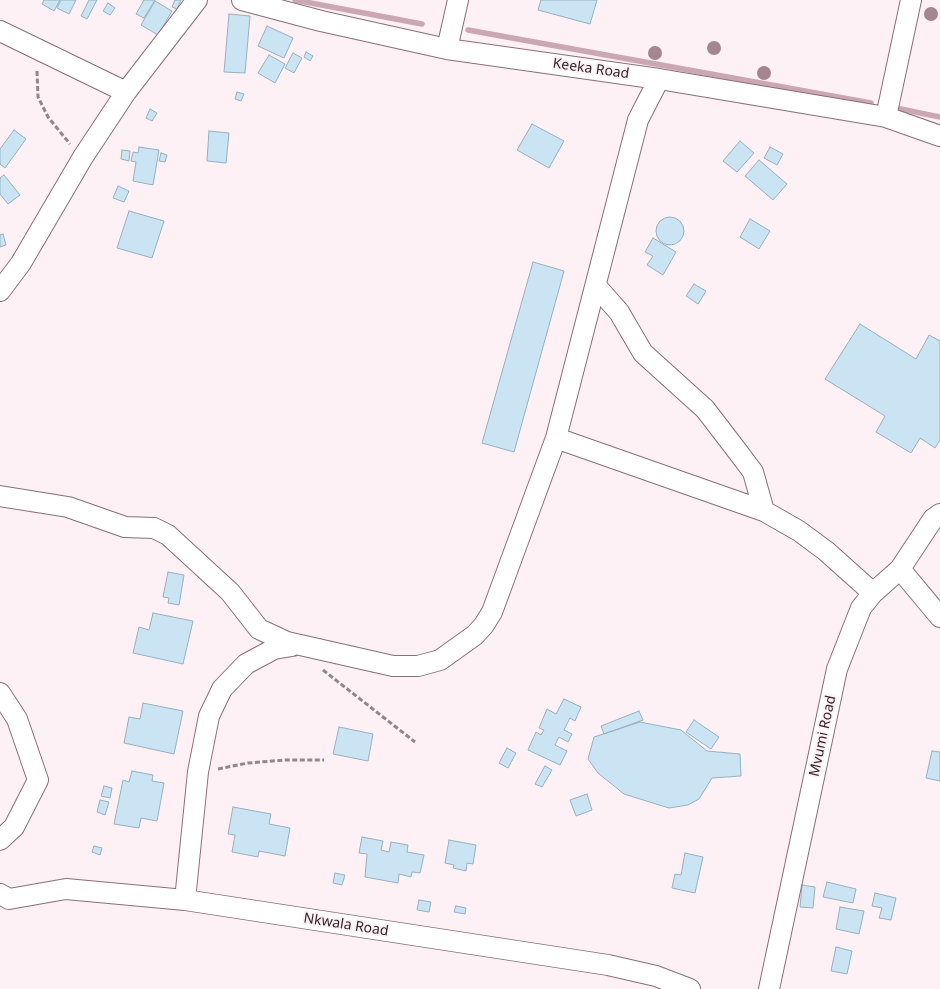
<!DOCTYPE html>
<style>
body{margin:0}
canvas{display:block;background:#fef1f5}
</style>
<canvas width="940" height="989"></canvas>
<script>
const c = document.querySelector('canvas').getContext('2d');
c.lineJoin = 'round';
function poly(rows) {
  const path = new Path2D();
  for (const r of rows) {
    if (r.length === 3) {
      path.moveTo(r[0] + r[2], r[1]);
      path.arc(r[0], r[1], r[2], 0, 2 * Math.PI);
      continue;
    }
    path.moveTo(r[0], r[1]);
    for (let i = 2; i < r.length; i += 2) path.lineTo(r[i], r[i + 1]);
  }
  return path;
}
function strokePath(path, color, width, dash) {
  c.strokeStyle = color;
  c.lineWidth = width;
  c.lineCap = dash ? 'butt' : 'round';
  c.setLineDash(dash || []);
  c.stroke(path);
}
function fillPath(path, color) {
  c.fillStyle = color;
  c.fill(path, 'evenodd');
}
function label(font, color, halo, rows, align = 'center') {
  c.font = font + ' "Noto Sans",sans-serif';
  c.lineWidth = 4;
  c.setLineDash([]);
  c.textBaseline = 'middle';
  c.strokeStyle = halo;
  c.fillStyle = color;
  for (const [text, x, y, turn = 0] of rows) {
    c.save();
    c.translate(x, y);
    c.rotate((+turn || 0) * Math.PI / 180);
    c.textAlign = isNaN(turn) ? turn : align;
    if (halo) c.strokeText(text, 0, 0);
    c.fillText(text, 0, 0);
    c.restore();
  }
}
const stream = poly([
 [295,0,422,24],
 [468,30,871,103],
 [891,107,940,117]
]);
const building = poly([
 [44,0,60,0,54,11,42,4,44,0],
 [61,0,76,0,69,14,57,8,61,0],
 [89,0,97,0,87,19,81,16,89,0],
 [144,0,155,0,144,18,136,14,144,0],
 [175,0,181,0,177,9,172,7,175,0],
 [541,0,597,0,590,24,538,10,541,0],
 [155,1,172,11,158,35,141,25,155,1],
 [108,3,115,8,110,15,103,11,108,3],
 [229,14,250,16,245,73,224,72,229,14],
 [267,26,293,38,284,58,258,46,267,26],
 [306,52,313,56,310,61,304,57,306,52],
 [293,53,302,58,294,73,285,68,293,53],
 [269,55,285,64,275,83,258,73,269,55],
 [237,92,244,94,241,101,235,99,237,92],
 [150,109,157,113,152,121,146,118,150,109],
 [532,124,564,141,549,168,517,150,532,124],
 [14,130,26,139,5,168,0,164,0,149,14,130],
 [209,131,229,133,226,163,207,161,209,131],
 [740,141,754,153,737,172,723,161,740,141],
 [139,147,159,150,153,185,133,181,136,162,131,161,133,152,138,153,139,147],
 [770,147,783,154,777,165,764,158,770,147],
 [122,150,130,151,129,161,121,159,122,150],
 [161,153,167,155,165,162,159,161,161,153],
 [759,160,787,184,773,200,745,176,759,160],
 [4,175,20,195,8,204,0,194,0,178,4,175],
 [118,186,129,191,124,202,113,198,118,186],
 [129,211,164,221,152,258,117,248,129,211],
 [670,231,14],
 [750,219,770,231,759,249,740,237,750,219],
 [3,234,6,245,0,247,0,235,3,234],
 [653,238,676,252,663,275,647,265,653,256,645,252,653,238],
 [533,262,564,271,514,452,482,443,533,262],
 [694,284,706,291,698,304,686,296,694,284],
 [860,324,916,359,929,335,940,341,940,440,935,448,920,438,911,453,876,432,885,416,825,379,860,324],
 [168,572,184,575,179,605,168,603,169,598,163,597,168,572],
 [153,613,193,621,183,664,133,653,139,627,149,630,153,613],
 [564,699,581,707,575,721,570,718,564,730,572,734,568,742,559,737,555,745,567,751,560,765,528,750,536,732,541,735,544,730,539,728,547,709,556,714,564,699],
 [143,703,183,711,174,754,124,743,129,717,140,719,143,703],
 [639,711,643,720,604,734,601,726,639,711],
 [694,720,719,737,711,749,686,732,694,720],
 [640,722,681,730,707,751,740,754,741,776,712,778,699,799,688,805,669,808,624,794,598,773,588,759,594,737,640,722],
 [339,727,373,734,368,761,333,754,339,727],
 [507,748,516,753,508,768,499,763,507,748],
 [932,751,940,752,940,781,926,778,932,751],
 [545,766,552,770,542,787,535,784,545,766],
 [132,771,153,775,152,781,164,783,157,821,141,818,139,828,114,824,123,780,129,782,132,771],
 [104,786,112,788,110,798,101,796,104,786],
 [587,794,592,810,576,816,570,800,587,794],
 [100,800,109,802,105,815,97,812,100,800],
 [233,807,271,814,269,824,290,828,285,856,259,851,258,857,232,852,235,835,228,834,233,807],
 [362,837,383,841,381,850,389,852,391,842,408,845,407,852,424,855,420,873,412,872,411,877,399,874,398,883,365,877,367,854,359,853,362,837],
 [449,840,476,845,473,864,467,863,466,871,453,868,454,865,445,863,449,840],
 [94,846,102,848,100,855,92,852,94,846],
 [685,853,703,857,695,893,672,888,675,874,681,875,685,853],
 [335,873,345,875,342,885,333,883,335,873],
 [827,882,856,889,853,903,823,897,827,882],
 [802,885,815,887,813,908,800,907,802,885],
 [875,893,896,898,891,920,879,918,882,908,872,906,875,893],
 [419,900,431,902,429,912,417,910,419,900],
 [456,906,466,908,465,914,454,912,456,906],
 [840,907,864,911,859,934,836,929,840,907],
 [836,947,852,951,847,974,831,971,836,947]
]);
const path = poly([
 [37,71,38,97,48,117,70,144],
 [323,670,415,742],
 [218,769,248,763,285,760,324,760]
]);
const minor = poly([
 [242,0,321,21,447,49,659,79,886,117,940,136],
 [0,31,126,92],
 [447,49,458,0],
 [886,117,911,0],
 [596,286,619,312,643,353,705,409,738,452,753,472,764,511],
 [0,291,21,263,83,157,126,92,197,0],
 [556,438,764,511,799,531,826,551,873,593],
 [0,496,68,507,125,527,154,528,168,535,230,592,259,629,287,642,393,666,418,666,440,660,475,635,484,625,492,612,556,438,638,120,659,79],
 [900,569,940,617],
 [0,693,17,719,38,780,14,827,0,840],
 [0,894,9,899,66,889,185,900,608,965,656,976,690,989],
 [185,900,198,772,209,716,222,689,246,664,274,649,292,646],
 [769,989,837,669,861,608,873,593,900,569,933,519,940,514]
]);
const trees = [
 [931,14],
 [714,48],
 [655,53],
 [764,73]
];
const streetNames = [
 ["Keeka Road",591,69,8],
 ["Mvumi Road",823,736,-78],
 ["Nkwala Road",346,925,9]
];
strokePath(stream, '#caa7b2', 5.5);
fillPath(building, '#cae4f4');
strokePath(building, '#97b0bf', 1);
strokePath(minor, '#896f77', 22);
strokePath(path, '#928689', 3, [5, 2.5]);
strokePath(minor, '#fff', 20);
c.fillStyle = '#a58590';
for (const [x, y] of trees) {
  c.beginPath();
  c.arc(x, y, 7, 0, 2 * Math.PI);
  c.fill();
}
label('14px', '#312629', '#fef1f5', streetNames);
</script>
